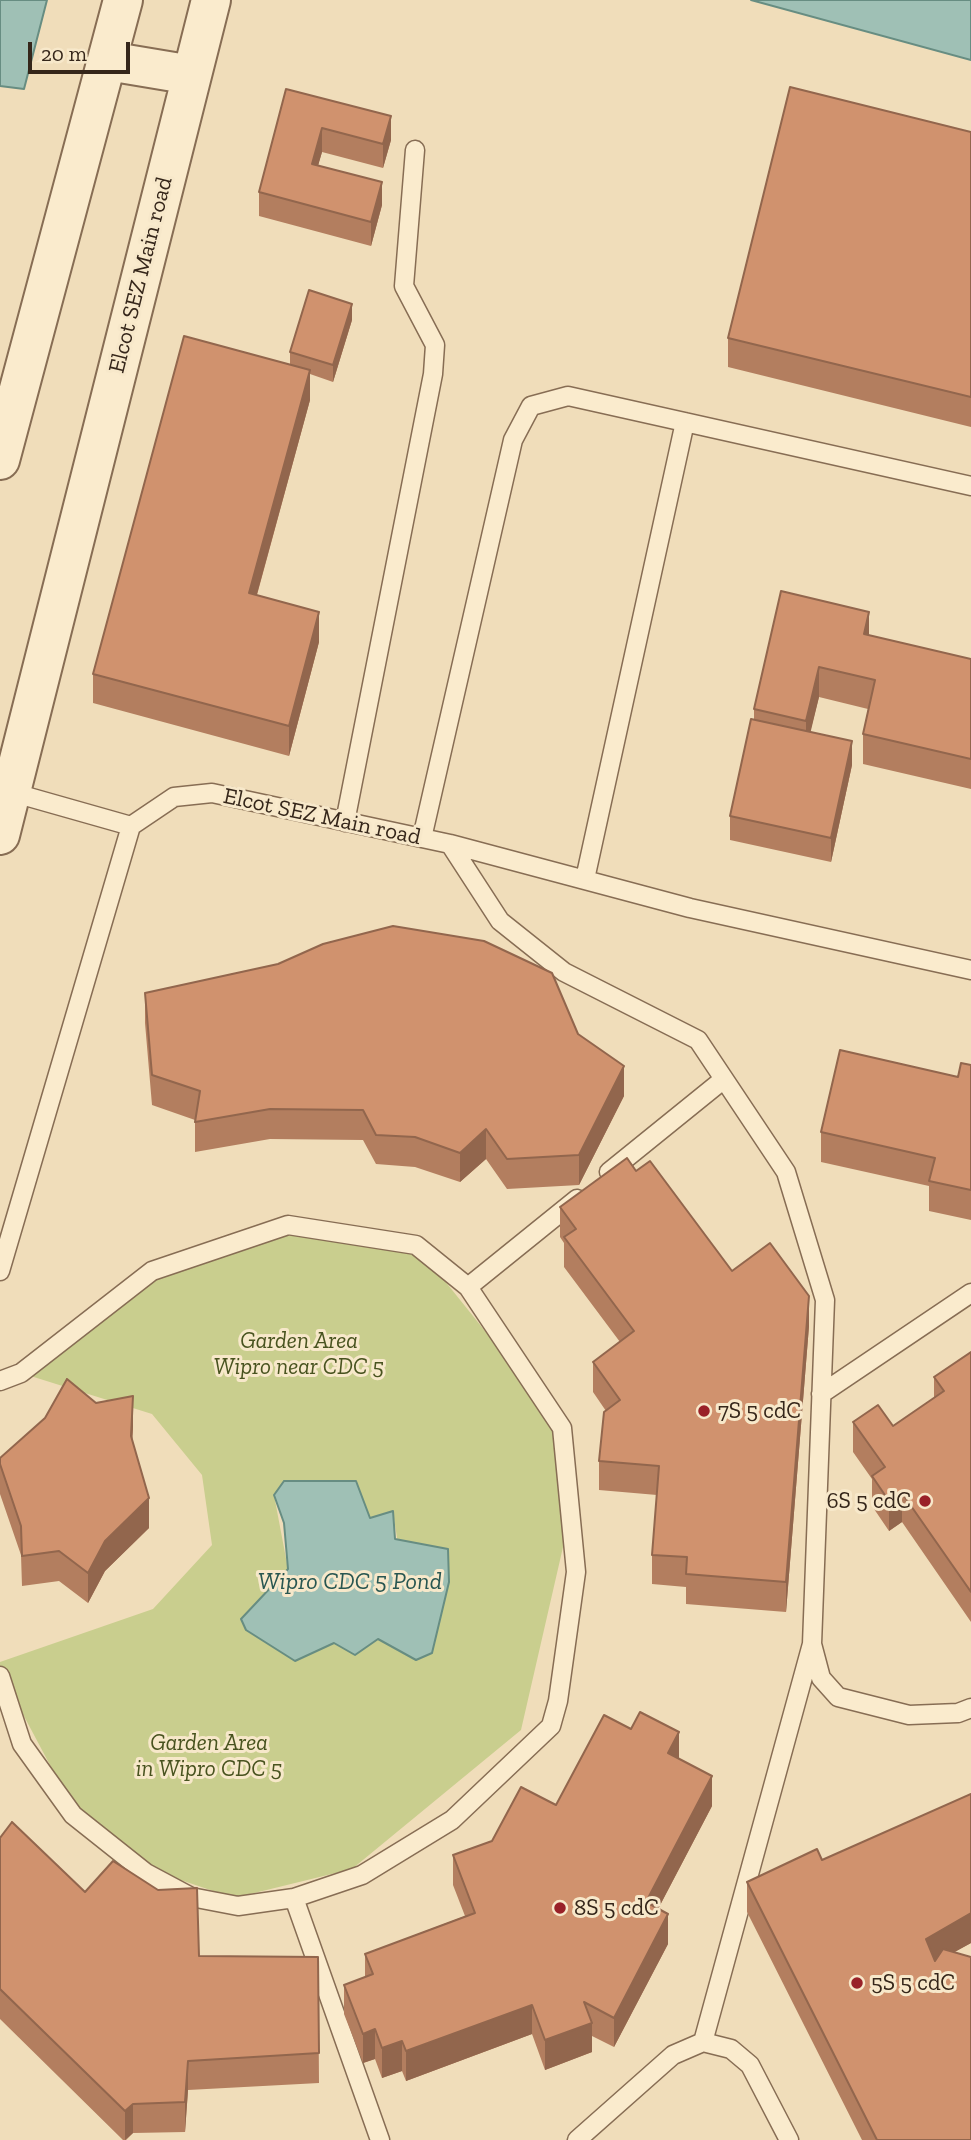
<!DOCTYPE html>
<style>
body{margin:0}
#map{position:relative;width:971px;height:2140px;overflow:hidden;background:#f0ddba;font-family:"Zilla Slab",serif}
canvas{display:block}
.scale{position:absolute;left:28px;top:42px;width:102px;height:32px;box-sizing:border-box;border:4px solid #35261a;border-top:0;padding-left:9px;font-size:21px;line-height:24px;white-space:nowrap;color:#35261a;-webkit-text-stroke:5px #f7e8ca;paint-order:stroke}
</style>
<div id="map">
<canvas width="971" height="2140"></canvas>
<div class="scale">20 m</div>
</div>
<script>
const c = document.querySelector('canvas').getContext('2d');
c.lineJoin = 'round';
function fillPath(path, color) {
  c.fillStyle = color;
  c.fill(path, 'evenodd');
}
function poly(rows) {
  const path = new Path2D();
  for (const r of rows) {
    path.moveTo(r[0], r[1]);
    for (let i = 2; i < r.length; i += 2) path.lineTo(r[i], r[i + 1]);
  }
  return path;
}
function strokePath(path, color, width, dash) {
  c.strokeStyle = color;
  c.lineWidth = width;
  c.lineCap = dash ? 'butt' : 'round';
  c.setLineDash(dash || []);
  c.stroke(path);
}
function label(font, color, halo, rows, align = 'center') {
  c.font = font + ' "Zilla Slab",serif';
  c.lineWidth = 6;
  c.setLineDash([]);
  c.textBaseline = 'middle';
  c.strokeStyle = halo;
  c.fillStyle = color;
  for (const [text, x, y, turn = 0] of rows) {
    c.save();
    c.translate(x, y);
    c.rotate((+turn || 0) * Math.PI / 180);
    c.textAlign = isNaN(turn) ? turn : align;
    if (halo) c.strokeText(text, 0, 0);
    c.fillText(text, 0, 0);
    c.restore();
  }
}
const green = poly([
 [288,1225,416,1245,558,1422,566,1534,521,1730,352,1869,234,1898,148,1869,76,1814,0,1671,0,1662,153,1609,212,1545,202,1475,152,1414,21,1373,152,1271],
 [284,1481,370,1519,393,1512,416,1659,378,1639,355,1655,334,1643,241,1619,288,1569,274,1495]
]);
const water = poly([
 [0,0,47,0,24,89,0,86,0,0],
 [751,0,971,0,971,60,751,0],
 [284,1481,356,1481,370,1518,393,1511,395,1539,448,1549,449,1582,432,1653,416,1660,378,1639,355,1655,334,1643,295,1661,246,1630,241,1619,288,1569,284,1523,274,1495,284,1481]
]);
const service = poly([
 [11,792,131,826],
 [345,822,433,374,435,345,404,286,415,150],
 [422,838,513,440,531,406,568,396,971,486],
 [450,844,500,921,564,972,698,1040,786,1172,825,1300,812,1644,821,1678,838,1697,909,1715,958,1713,971,1708],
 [585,879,685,422],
 [609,1172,724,1079],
 [0,1271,131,826,174,797,212,793,450,844,690,908,971,970],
 [468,1287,577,1199],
 [0,1381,21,1373,152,1271,288,1225,416,1245,468,1287,562,1428,576,1572,558,1701,551,1726,452,1820,362,1875,294,1898,238,1906,191,1897,146,1873,73,1815,22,1744,0,1676],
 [821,1394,971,1293],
 [294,1898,380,2140],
 [703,2042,812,1644],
 [577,2140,673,2055,703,2042,731,2049,750,2065,789,2140]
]);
const tertiary = poly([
 [108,61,192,75],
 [0,460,123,0],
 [0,835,211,0]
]);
const wall = poly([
 [286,89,391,140,383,168,322,152,318,165,382,205,371,246,259,216,259,192],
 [971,132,971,427,728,367,728,338],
 [352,320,333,382,310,374,310,400,257,595,319,642,289,756,93,703,93,674,290,365,290,352],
 [869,635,971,659,971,789,863,764,863,734,868,709,819,697,810,732,852,765,831,862,730,840,730,816,754,720,754,709],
 [145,993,578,1034,624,1096,579,1185,507,1189,486,1159,460,1182,415,1167,376,1164,363,1140,270,1139,195,1152,195,1120,152,1105,145,1023],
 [971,1065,971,1220,929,1211,929,1186,821,1162,821,1132,958,1077],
 [636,1171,732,1271,809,1326,786,1612,686,1604,686,1587,652,1584,652,1555,657,1495,599,1490,599,1461,606,1411,593,1392,593,1362,620,1342,564,1267,564,1243,560,1237,560,1207],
 [971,1352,971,1622,902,1522,889,1531,872,1506,872,1479,853,1452,853,1422,893,1426,934,1398,934,1377],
 [96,1403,133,1426,132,1441,149,1528,105,1571,88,1603,59,1581,22,1586,21,1555,0,1494,0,1464],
 [679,1758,712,1806,658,1909,668,1944,614,2047,592,2036,592,2052,545,2070,532,2034,406,2081,402,2071,382,2078,375,2059,363,2063,344,2014,344,1985,365,1977,365,1954,465,1916,453,1885,453,1855,492,1841,556,1805],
 [971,1794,971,1943,954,1952,971,2140,862,2140,747,1912,747,1882,822,1860],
 [0,1838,85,1892,199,1956,318,1957,319,2083,188,2090,185,2132,133,2133,126,2140,123,2140,0,2019]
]);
const shadedWall = poly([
 [391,116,391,140,383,168,383,144],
 [322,128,322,152,312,187,312,164],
 [382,182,382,205,371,246,371,222],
 [352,304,352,320,333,382,333,365],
 [310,370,310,400,249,623,249,593],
 [319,612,319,642,289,756,289,726],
 [869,612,869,641,864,634],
 [819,667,819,697,806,751,806,721],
 [852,741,852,765,831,862,831,838],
 [624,1066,624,1096,579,1185,579,1155],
 [486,1129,486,1159,460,1182,460,1153],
 [809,1296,809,1326,786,1612,786,1582],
 [133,1396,133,1426,131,1466,131,1436],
 [902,1493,902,1522,889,1531,889,1501],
 [149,1498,149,1528,105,1571,88,1603,88,1573,105,1541],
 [679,1732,679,1762,668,1753],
 [712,1776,712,1806,646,1932,646,1902],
 [971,1913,971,1943,926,1968,926,1939],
 [668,1914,668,1944,614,2047,614,2018],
 [532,2005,532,2034,406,2081,406,2051],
 [592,2023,592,2052,545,2070,545,2040],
 [375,2029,375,2059,363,2063,363,2034],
 [402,2041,402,2071,382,2078,382,2048],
 [188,2061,188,2090,185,2132,185,2102],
 [133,2104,133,2133,125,2140,125,2111]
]);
const building = poly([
 [790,87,971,132,971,397,728,338,790,87],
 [286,89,391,116,383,144,322,128,312,164,382,182,371,222,259,192,286,89],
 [309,290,352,304,333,365,290,352,309,290],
 [184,336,310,370,249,593,319,612,289,726,93,674,184,336],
 [781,591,869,612,864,634,971,659,971,759,863,734,875,680,819,667,806,721,754,709,781,591],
 [751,719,852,741,831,838,730,816,751,719],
 [393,926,484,941,552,973,578,1034,624,1066,579,1155,507,1159,486,1129,460,1153,415,1137,376,1135,363,1110,270,1109,195,1122,200,1091,152,1075,145,993,278,964,323,944,393,926],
 [840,1050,958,1077,961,1063,971,1065,971,1190,929,1181,935,1158,821,1132,840,1050],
 [627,1158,636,1171,650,1161,732,1271,770,1243,809,1296,786,1582,686,1574,687,1557,652,1555,659,1466,599,1461,604,1412,620,1400,593,1362,634,1331,564,1237,576,1229,560,1207,627,1158],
 [971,1352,971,1592,902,1493,889,1501,872,1476,885,1467,853,1422,878,1405,893,1426,944,1391,934,1377,971,1352],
 [67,1379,96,1403,133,1396,131,1436,149,1498,105,1541,88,1573,59,1551,22,1556,21,1526,0,1464,0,1458,45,1418,67,1379],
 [640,1712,679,1732,668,1753,712,1776,646,1902,668,1914,614,2018,584,2002,592,2023,545,2040,532,2005,406,2051,402,2041,382,2048,375,2029,363,2034,344,1985,373,1974,365,1954,475,1913,453,1855,492,1841,521,1787,556,1805,604,1715,631,1729,640,1712],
 [971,1794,971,1913,926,1939,935,1961,943,1949,971,1957,971,2140,877,2140,747,1882,817,1849,822,1860,971,1794],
 [12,1822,85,1892,113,1861,158,1890,197,1888,199,1956,318,1957,319,2053,188,2061,185,2102,133,2104,125,2111,0,1989,0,1838,12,1822]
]);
const markers = [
 [704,1411,7,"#992128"],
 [925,1501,7,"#992128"],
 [560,1908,7,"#992128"],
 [857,1983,7,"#992128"]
];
const streetNames = [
 ["Elcot SEZ Main road",141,275,-76],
 ["Elcot SEZ Main road",322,817,12]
];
const parkNames = [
 ["Garden Area",299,1341],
 ["Wipro near CDC 5",299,1367],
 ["Garden Area",209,1743],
 ["in Wipro CDC 5",209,1769]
];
const poiNames = [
 ["7S 5 cdC",718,1411],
 ["6S 5 cdC",911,1501,"right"],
 ["8S 5 cdC",574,1908],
 ["5S 5 cdC",871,1983]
];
const waterNames = [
 ["Wipro CDC 5 Pond",350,1582]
];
fillPath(green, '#c9ce8e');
fillPath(water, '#9fc0b5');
strokePath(water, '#678d82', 2);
strokePath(service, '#876d54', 21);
strokePath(tertiary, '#876d54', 42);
strokePath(service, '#faebcd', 18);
strokePath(tertiary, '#faebcd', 38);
fillPath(wall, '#b37e5f');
fillPath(shadedWall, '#92664d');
fillPath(building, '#d0926e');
strokePath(building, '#92664d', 2);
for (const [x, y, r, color] of markers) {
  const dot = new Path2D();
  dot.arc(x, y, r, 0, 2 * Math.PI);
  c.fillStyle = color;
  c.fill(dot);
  strokePath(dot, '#f7e8ca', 2.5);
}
label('23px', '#35261a', '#f7e8ca', streetNames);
label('italic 23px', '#48531f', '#f7e8ca', parkNames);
label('23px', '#35261a', '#f7e8ca', poiNames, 'left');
label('italic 24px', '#285651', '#f7e8ca', waterNames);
</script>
